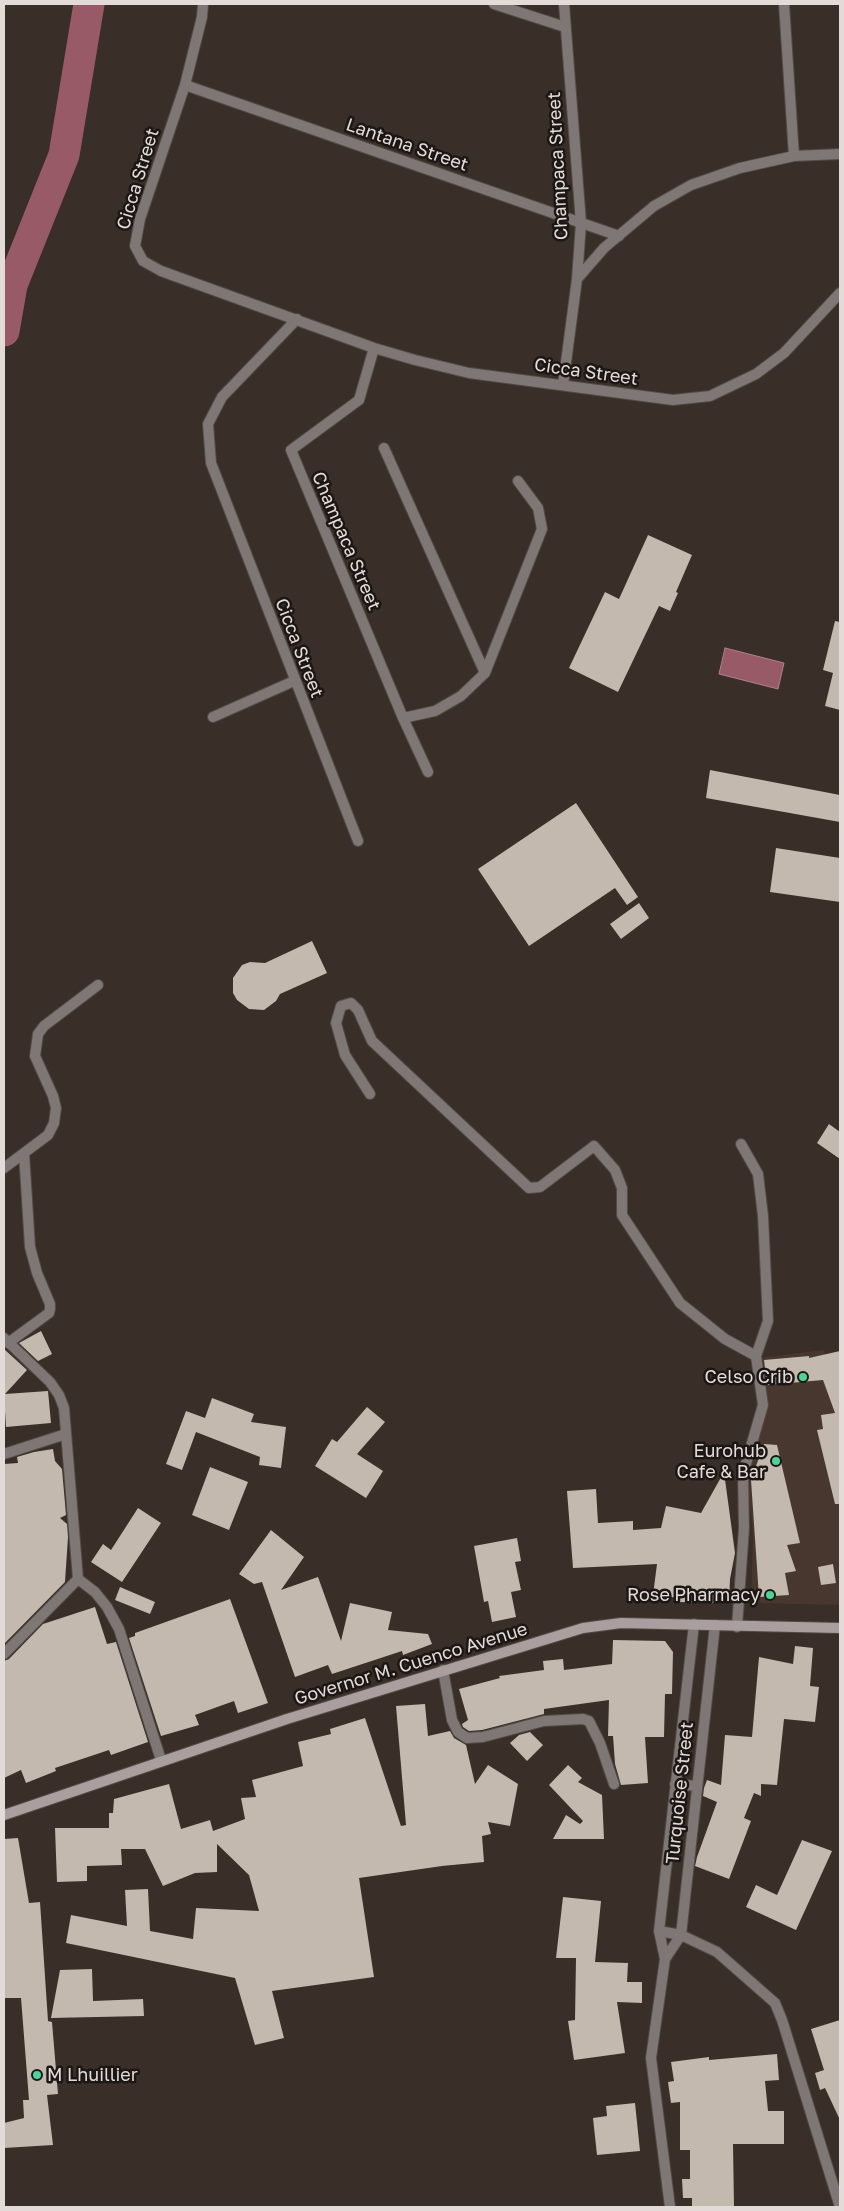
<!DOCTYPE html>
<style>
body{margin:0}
#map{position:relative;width:844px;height:2211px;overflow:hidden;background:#392e28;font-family:"Golos Text",sans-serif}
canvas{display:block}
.frame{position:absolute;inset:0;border:5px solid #e3dbd8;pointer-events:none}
</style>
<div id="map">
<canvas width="844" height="2211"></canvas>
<div class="frame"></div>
</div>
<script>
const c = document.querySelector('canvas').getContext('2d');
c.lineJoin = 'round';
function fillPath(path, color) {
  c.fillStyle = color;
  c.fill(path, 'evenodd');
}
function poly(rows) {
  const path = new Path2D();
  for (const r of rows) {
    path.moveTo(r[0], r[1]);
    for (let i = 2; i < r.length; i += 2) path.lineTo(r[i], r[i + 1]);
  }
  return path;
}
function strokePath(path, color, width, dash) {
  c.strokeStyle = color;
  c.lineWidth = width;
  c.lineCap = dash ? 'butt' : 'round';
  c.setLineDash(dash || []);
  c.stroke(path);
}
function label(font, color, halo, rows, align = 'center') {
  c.font = font + ' "Golos Text",sans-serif';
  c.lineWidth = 5;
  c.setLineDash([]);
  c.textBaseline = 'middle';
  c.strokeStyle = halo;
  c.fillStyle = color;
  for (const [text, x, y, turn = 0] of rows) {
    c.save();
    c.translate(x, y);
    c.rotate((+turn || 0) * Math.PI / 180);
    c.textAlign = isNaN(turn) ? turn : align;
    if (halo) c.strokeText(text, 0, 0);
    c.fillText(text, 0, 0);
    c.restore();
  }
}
const built = poly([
 [824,1350,831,1379,840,1377,840,1407,837,1409,840,1418,840,1605,751,1603,753,1533,746,1468,759,1432,758,1358]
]);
const water = poly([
 [725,648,784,663,778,689,719,674,725,648]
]);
const river = poly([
 [4,331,12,285,64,155,89,4]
]);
const building = poly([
 [648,535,692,555,676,592,678,593,670,611,659,606,618,692,569,668,605,592,619,599],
 [835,621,840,622,840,710,825,706,833,673,823,670],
 [710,770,840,795,840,822,706,798],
 [576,803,638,897,627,905,615,888,529,946,478,869],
 [776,848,840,858,840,902,770,892],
 [639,903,649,918,621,939,610,924],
 [312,941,327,973,280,994,276,1001,264,1010,249,1009,237,1000,233,993,233,978,242,965,250,962,265,963],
 [829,1124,840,1132,840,1159,817,1143],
 [41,1331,52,1354,38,1361,19,1343],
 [4,1349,27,1370,5,1394,48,1391,51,1423,6,1427,4,1395],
 [840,1351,840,1504,835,1504,817,1430,823,1429,821,1415,835,1413,823,1380,767,1385,764,1360,809,1356,809,1358],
 [212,1398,254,1414,251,1422,286,1427,281,1468,259,1465,260,1457,196,1432,182,1470,166,1464,186,1411,205,1418],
 [367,1407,385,1422,357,1454,383,1471,366,1498,315,1466,332,1439,337,1442],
 [764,1444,777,1445,800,1543,787,1545,796,1571,785,1573,789,1595,759,1597,751,1480],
 [53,1449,55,1461,62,1469,66,1515,60,1518,67,1524,68,1537,65,1582,4,1644,4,1464,18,1463,17,1457,34,1452],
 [210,1467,248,1482,229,1530,192,1515],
 [724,1472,735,1553,730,1579,729,1603,679,1602,680,1598,653,1595,657,1564,573,1568,567,1491,596,1489,598,1523,633,1521,633,1530,661,1528,666,1506,701,1513],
 [138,1508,161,1523,122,1582,91,1562,103,1544,111,1550],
 [271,1530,304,1557,281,1590,318,1577,341,1641,350,1603,392,1612,388,1630,428,1634,432,1644,403,1655,402,1651,332,1674,328,1665,295,1677,262,1582,254,1584,239,1574],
 [517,1538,521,1561,515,1562,521,1590,511,1592,516,1617,492,1622,488,1601,484,1602,474,1546],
 [833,1564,836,1583,821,1585,818,1567],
 [120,1587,155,1602,150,1614,115,1600],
 [230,1599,268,1703,238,1713,234,1701,195,1715,199,1725,161,1736,129,1638,135,1636,135,1633],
 [95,1607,107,1644,116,1642,148,1742,111,1755,109,1750,55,1768,56,1771,26,1783,21,1770,4,1778,4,1661,9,1659,43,1624],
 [613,1640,665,1641,673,1652,672,1694,665,1694,664,1737,645,1737,648,1783,621,1785,615,1764,613,1736,608,1736,609,1700,544,1709,544,1714,482,1730,469,1731,463,1727,462,1724,468,1720,459,1689,500,1678,499,1676,544,1670,543,1661,563,1659,564,1670,612,1664],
 [795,1646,813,1648,810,1686,819,1687,815,1722,784,1719,777,1785,761,1784,761,1796,754,1793,744,1818,751,1821,729,1879,695,1866,697,1857,717,1802,703,1796,704,1788,707,1780,721,1785,725,1735,752,1737,759,1657,793,1664],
 [425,1704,428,1736,450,1731,454,1738,466,1745,475,1784,488,1765,518,1784,510,1826,488,1822,491,1834,482,1836,484,1862,442,1866,359,1878,374,1977,272,1991,284,2038,255,2045,235,1978,66,1943,71,1915,127,1926,125,1890,148,1889,150,1931,193,1939,196,1908,259,1911,249,1875,217,1844,217,1872,195,1873,163,1886,145,1849,121,1849,122,1865,87,1866,87,1881,57,1882,55,1828,109,1828,109,1813,113,1813,114,1799,169,1784,181,1829,210,1820,213,1831,245,1819,241,1798,256,1797,252,1780,303,1766,298,1742,331,1734,330,1729,365,1718,401,1826,406,1825,396,1706],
 [530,1732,543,1745,527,1761,510,1743,519,1735],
 [568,1765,582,1778,578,1782,602,1795,604,1839,553,1839,566,1815,580,1824,583,1821,549,1785],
 [18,1838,29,1903,40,1902,48,2021,52,2022,58,2094,47,2095,53,2145,4,2148,4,2123,24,2118,23,2100,29,2100,21,1998,4,1998,4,1839],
 [802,1840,832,1851,796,1930,746,1907,756,1885,777,1895],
 [563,1897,601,1901,595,1962,628,1963,627,1982,642,1982,642,2003,617,2002,625,2053,574,2060,568,2021,575,2020,576,1958,556,1958],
 [92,1969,93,2001,143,1999,144,2016,51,2018,60,1970],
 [840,2020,840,2120,825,2088,820,2090,815,2073,824,2070,811,2029],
 [777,2054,779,2080,765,2081,768,2111,784,2111,784,2144,733,2144,734,2207,692,2207,692,2198,683,2198,682,2179,690,2179,690,2150,680,2150,680,2102,671,2103,668,2082,674,2081,671,2062,709,2057,709,2060],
 [635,2103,640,2151,597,2155,593,2118,607,2116,606,2106]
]);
const minor = poly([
 [203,4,202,17,185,85,140,219,135,246,143,261,161,271,374,348,415,360,469,373,673,400,710,396,756,374,784,353,840,293],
 [494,4,565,27],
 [784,4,794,156],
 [185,85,619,236],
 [577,279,604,248,654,206,691,185,740,168,794,156,840,154],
 [297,319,222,397,208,424,211,463,358,841],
 [374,348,359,400,291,450,403,718,428,772],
 [563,385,577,279,581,223,564,4],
 [384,448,485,673],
 [213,717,294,681],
 [403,718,435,711,461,696,485,673,542,529,538,508,518,481],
 [370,1094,345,1055,336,1023,341,1006,351,1003,358,1010,372,1041,529,1188,540,1187,594,1146,615,1170,622,1188,622,1215,680,1303,725,1339,756,1356],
 [4,1168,24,1153],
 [4,1338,50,1382,59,1395,64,1408,78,1579,95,1592,107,1607,119,1629,161,1760],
 [8,1343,49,1313,50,1309,50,1304,37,1273,30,1247,24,1153,48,1135,54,1123,56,1108,53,1096,35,1056,38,1034,44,1026,98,985],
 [4,1454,66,1434],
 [737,1627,744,1528,743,1474,763,1405,756,1356,768,1321,763,1216,758,1174,741,1144],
 [4,1654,78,1579],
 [443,1670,452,1720,458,1732,467,1738,483,1737,544,1721,583,1719,589,1721,600,1743,614,1784],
 [675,1784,697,1786],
 [659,1931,681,1935,717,1952,775,2003,782,2020,840,2207],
 [665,1959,681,1935,715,1625],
 [670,2207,651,2058,665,1959,659,1931,694,1624]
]);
const secondary = poly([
 [4,1815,287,1719,583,1628,621,1623,840,1628]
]);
const markers = [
 [803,1377,5,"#4cd39a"],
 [776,1461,5,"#4cd39a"],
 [770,1595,5,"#4cd39a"],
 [37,2075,5,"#4cd39a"]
];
const streetNames = [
 ["Lantana Street",407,145,19],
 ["Champaca Street",558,166,-93],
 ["Cicca Street",138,179,-73],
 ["Cicca Street",586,372,8],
 ["Champaca Street",346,541,67],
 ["Cicca Street",299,648,69],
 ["Governor M. Cuenco Avenue",411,1664,-17],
 ["Turquoise Street",680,1793,-84]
];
const poiNames = [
 ["Celso Crib",793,1377],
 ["Eurohub",766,1451],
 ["Cafe & Bar",766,1472],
 ["Rose Pharmacy",760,1595],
 ["M Lhuillier",47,2075,"left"]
];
fillPath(built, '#48372e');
fillPath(water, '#995a68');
strokePath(water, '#af818a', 1);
strokePath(river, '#995a68', 31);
fillPath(building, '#c3b9ae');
strokePath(minor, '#544a44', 12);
strokePath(secondary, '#544a44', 12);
strokePath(minor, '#7e7776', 10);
strokePath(secondary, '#aa9f9e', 10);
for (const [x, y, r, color] of markers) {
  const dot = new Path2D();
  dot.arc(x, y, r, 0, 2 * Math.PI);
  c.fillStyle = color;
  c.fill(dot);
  strokePath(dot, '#1c1715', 2);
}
label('18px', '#e3dbd8', '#1c1715', streetNames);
label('18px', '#e3dbd8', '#1c1715', poiNames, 'right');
</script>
